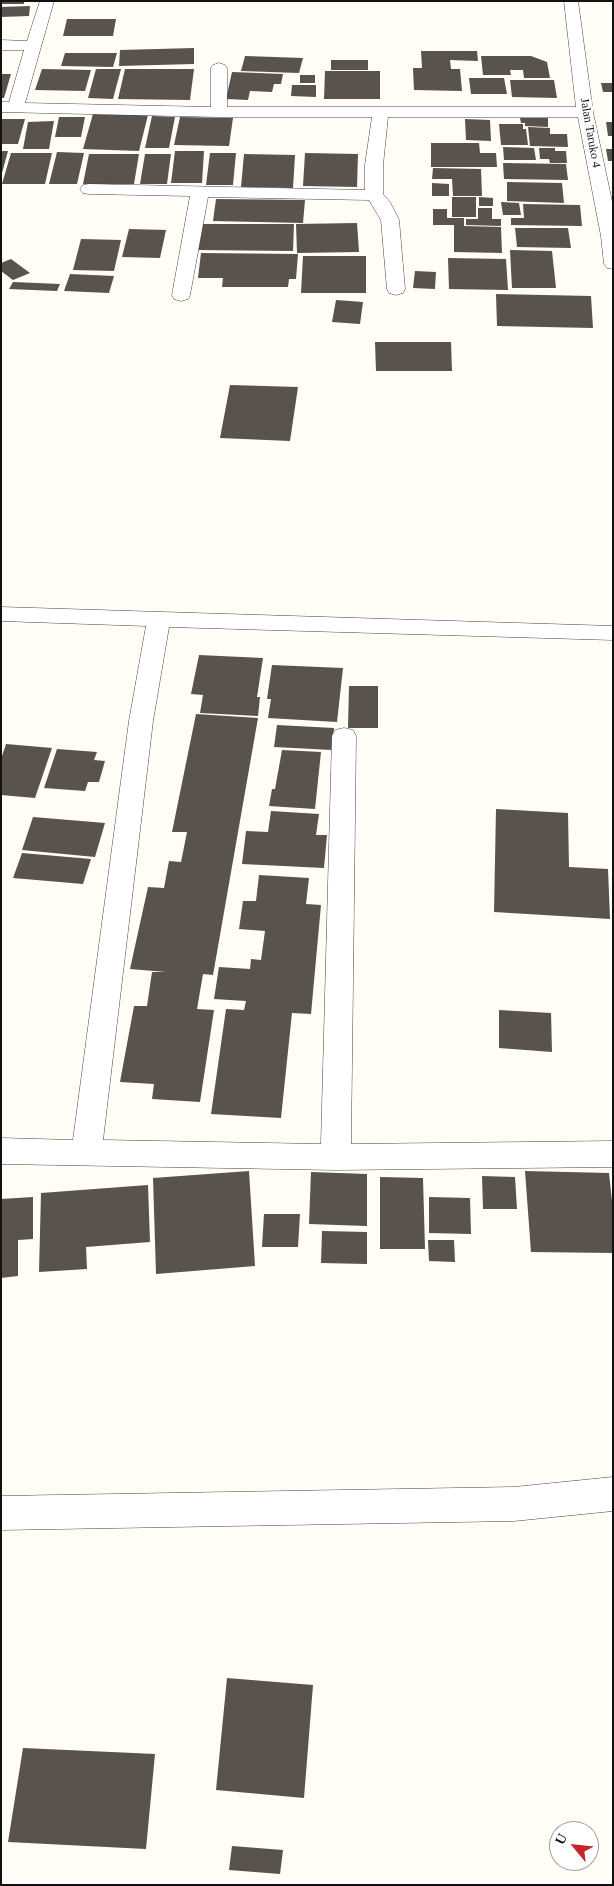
<!DOCTYPE html>
<style>
body{margin:0}
#map{position:relative;width:614px;height:1886px;overflow:hidden;background:#fffdf5;font-family:"Times New Roman",serif}
canvas{display:block}
.frame{position:absolute;inset:0;border:2px solid #111;pointer-events:none}
.north{position:absolute;left:549px;top:1821px;width:50px;height:50px;box-sizing:border-box;background:#fff;border:1px solid #a0a0a0;border-radius:50%;rotate:298deg;font-size:14px;font-weight:700;line-height:20px;text-align:center;color:#111}
.north::after{content:'';display:block;margin:auto;width:18px;height:22px;background:#c4262e;clip-path:polygon(50% 0,100% 100%,50% 72%,0 100%)}
</style>
<div id="map">
<canvas width="614" height="1886"></canvas>
<div class="frame"></div>
<div class="north">U</div>
</div>
<script>
const c = document.querySelector('canvas').getContext('2d');
c.lineJoin = 'round';
function fillPath(path, color) {
  c.fillStyle = color;
  c.fill(path, 'evenodd');
}
function poly(rows) {
  const path = new Path2D();
  for (const r of rows) {
    path.moveTo(r[0], r[1]);
    for (let i = 2; i < r.length; i += 2) path.lineTo(r[i], r[i + 1]);
  }
  return path;
}
function strokePath(path, color, width, dash) {
  c.strokeStyle = color;
  c.lineWidth = width;
  c.lineCap = dash ? 'butt' : 'round';
  c.setLineDash(dash || []);
  c.stroke(path);
}
function label(font, color, halo, rows, align = 'center') {
  c.font = font + ' "Times New Roman",serif';
  c.lineWidth = 5;
  c.setLineDash([]);
  c.textBaseline = 'middle';
  c.strokeStyle = halo;
  c.fillStyle = color;
  for (const [text, x, y, turn = 0] of rows) {
    c.save();
    c.translate(x, y);
    c.rotate((+turn || 0) * Math.PI / 180);
    c.textAlign = isNaN(turn) ? turn : align;
    if (halo) c.strokeText(text, 0, 0);
    c.fillText(text, 0, 0);
    c.restore();
  }
}
const building = poly([
 [1,1,24,1,24,4,1,4],
 [30,6,29,16,1,17,1,7],
 [67,19,116,19,113,36,63,36],
 [194,48,194,64,119,66,120,50],
 [421,51,477,51,478,61,450,60,451,69,460,69,462,91,414,90,413,68,422,68],
 [65,53,117,53,113,67,61,66],
 [245,56,303,58,299,73,241,71],
 [481,56,531,56,547,62,550,78,524,78,523,70,510,70,511,75,483,75],
 [331,60,368,60,368,70,331,70],
 [42,69,91,70,85,91,35,90],
 [96,69,121,69,113,99,88,98],
 [125,69,194,69,190,100,118,99],
 [325,71,380,71,380,99,324,99],
 [232,72,283,74,281,84,274,84,272,92,250,91,248,100,226,99],
 [1,74,11,74,4,98,1,98],
 [300,75,315,75,315,83,300,83],
 [469,78,504,78,507,94,471,94],
 [510,80,554,80,557,98,512,97],
 [601,83,613,83,613,92,603,92],
 [292,85,316,85,316,97,291,96],
 [93,114,148,115,139,151,83,149],
 [152,116,175,117,169,148,145,148],
 [59,117,85,117,81,137,55,137],
 [180,117,233,118,229,146,174,145],
 [520,118,548,118,548,127,525,126,525,123,521,123],
 [1,119,25,119,18,144,1,144],
 [465,119,490,120,491,141,466,140],
 [54,121,49,149,23,149,28,122],
 [606,122,613,122,613,136,608,136],
 [499,124,523,124,523,129,526,129,528,145,501,145],
 [528,127,550,128,550,134,567,134,568,147,530,146],
 [431,143,479,143,480,153,496,153,497,167,431,167],
 [503,147,534,148,536,160,504,160],
 [539,148,555,148,555,151,566,151,567,163,550,163,549,159,540,159],
 [606,149,613,149,613,161,608,161],
 [1,151,8,151,2,173,1,173],
 [175,151,204,151,202,183,171,183],
 [57,152,84,153,77,184,49,184],
 [11,153,52,153,45,184,2,184],
 [210,153,236,153,233,185,206,185],
 [305,153,358,154,357,187,303,186],
 [89,154,139,154,134,184,83,184],
 [145,154,171,154,167,184,140,184],
 [244,154,295,155,293,188,241,187],
 [503,163,566,164,568,180,504,179],
 [433,168,481,169,482,196,453,196,452,179,432,179],
 [507,182,562,183,564,203,507,201],
 [432,183,449,184,449,196,432,196],
 [452,197,476,197,476,217,452,217],
 [479,197,493,198,493,206,479,206],
 [216,199,305,200,303,223,213,221],
 [501,202,519,203,521,215,503,215],
 [523,204,580,205,582,226,511,225,511,218,524,218],
 [478,208,492,208,492,219,501,219,501,226,466,225,466,219,478,219],
 [433,209,447,209,447,218,464,218,464,226,501,227,502,253,454,252,454,225,433,225],
 [357,223,359,252,297,253,296,224],
 [200,224,294,224,293,251,198,250],
 [515,228,568,228,571,248,517,247],
 [129,229,166,230,160,258,122,257],
 [81,239,121,240,114,271,73,270],
 [510,250,552,251,556,288,512,288],
 [201,253,298,254,296,279,289,279,288,287,222,287,223,278,198,278],
 [303,256,366,256,366,293,301,293],
 [448,258,506,259,508,290,449,289],
 [11,259,30,273,13,280,1,271,1,263],
 [415,271,436,272,435,289,413,288],
 [70,274,114,276,109,293,64,291],
 [13,282,60,284,57,291,9,289],
 [496,294,591,296,593,328,497,326],
 [336,300,363,302,360,324,332,322],
 [375,342,451,342,452,371,376,371],
 [230,385,298,387,290,441,220,438],
 [199,655,263,658,257,697,260,697,258,716,200,713,203,695,191,694],
 [272,665,343,668,337,722,268,718,271,699,267,699],
 [349,686,378,686,378,728,348,728],
 [196,714,258,718,213,975,203,974,197,1009,214,1010,200,1102,152,1099,154,1084,120,1082,134,1006,147,1006,152,972,166,972,130,969,148,887,164,888,169,861,181,862,187,832,172,832],
 [277,725,334,728,332,750,274,747],
 [6,744,52,748,35,798,1,795,1,759],
 [57,749,97,752,94,760,105,761,99,782,88,782,85,791,44,788],
 [282,750,321,752,315,809,269,806,272,789,275,789],
 [496,809,568,813,569,867,608,869,610,919,494,912],
 [271,811,319,814,316,835,327,835,324,868,242,864,246,831,268,832],
 [33,817,105,823,95,857,22,850],
 [22,853,91,859,83,884,13,878],
 [259,875,309,878,306,904,321,905,311,1014,292,1013,281,1118,211,1114,226,1009,244,1010,246,1001,214,999,219,967,250,969,251,959,261,960,265,931,239,929,243,901,256,901],
 [499,1010,551,1013,552,1052,499,1048],
 [249,1171,255,1266,156,1274,153,1178],
 [525,1171,609,1173,613,1210,613,1253,531,1252],
 [311,1172,367,1174,367,1226,309,1224],
 [482,1176,515,1177,517,1209,483,1209],
 [380,1177,423,1178,425,1249,380,1249],
 [148,1185,150,1242,86,1247,87,1269,39,1272,41,1193],
 [33,1197,33,1239,18,1240,18,1276,1,1278,1,1199],
 [429,1197,470,1198,471,1234,429,1233],
 [264,1214,300,1214,298,1247,262,1247],
 [322,1231,367,1232,367,1264,321,1263],
 [428,1240,454,1240,455,1262,429,1261],
 [227,1678,313,1685,304,1798,216,1790],
 [23,1748,155,1754,146,1849,8,1842],
 [232,1846,283,1850,280,1874,229,1870]
]);
const minor = poly([
 [40,1,54,1,25,103,211,107,211,68,213,65,219,63,225,65,227,68,227,107,576,107,564,1,578,1,593,112,613,206,613,269,607,268,604,264,601,236,578,117,388,117,383,165,383,194,390,202,399,220,405,289,403,293,396,295,389,293,387,289,381,220,369,200,208,197,190,295,188,299,181,301,174,299,172,295,190,196,89,194,83,193,80,189,83,185,89,184,365,190,365,165,372,117,219,117,1,112,1,102,9,102,24,50,1,50,1,40,27,41,40,1],
 [1,607,613,626,613,640,169,627,153,721,103,1140,321,1144,332,736,335,730,344,728,353,730,356,736,351,1144,613,1141,613,1167,336,1170,1,1164,1,1138,73,1140,129,721,146,626,1,621,1,607],
 [613,1477,613,1511,514,1521,1,1530,1,1496,514,1487,613,1477]
]);
const farStreetnames = [
 ["Jalan Taruko 4",590,133,80]
];
fillPath(building, '#5a524d');
strokePath(minor, '#444', 1);
fillPath(minor, '#fff');
label('12px', '#111', '#fff', farStreetnames);
</script>
